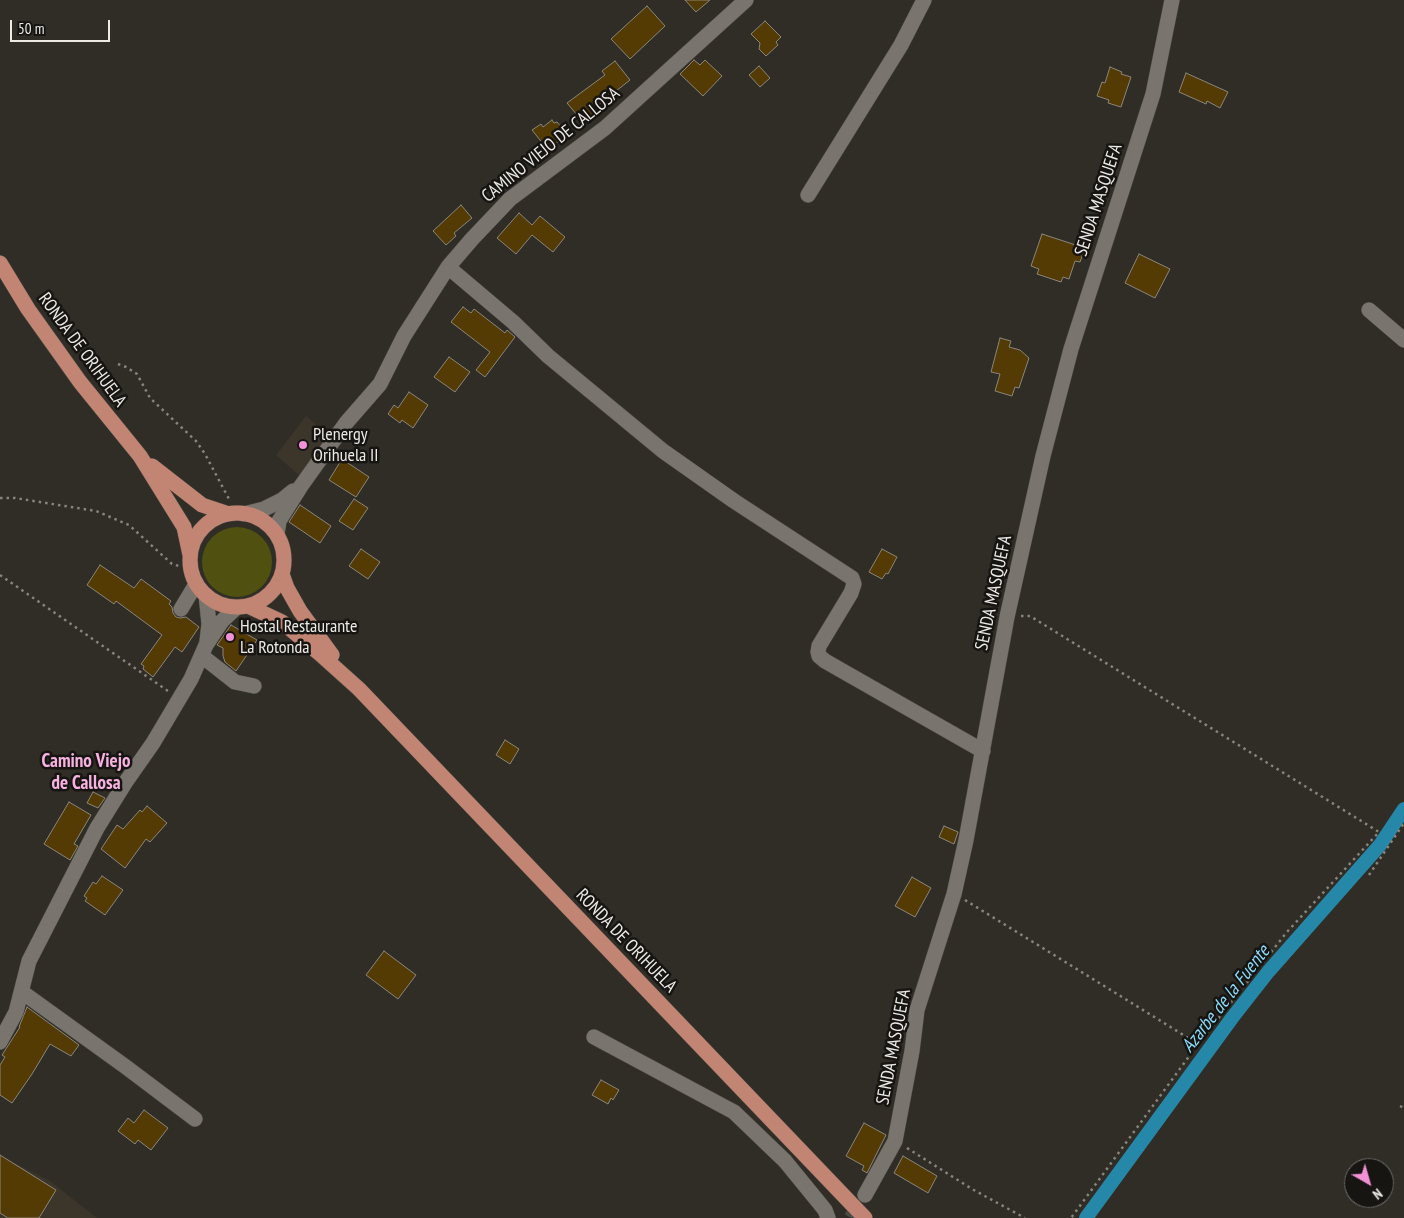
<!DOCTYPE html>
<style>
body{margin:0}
#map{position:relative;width:1404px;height:1218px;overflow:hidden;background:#302d26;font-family:"PT Sans Narrow",sans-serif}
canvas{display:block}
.north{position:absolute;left:1344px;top:1158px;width:50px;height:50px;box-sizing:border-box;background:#171512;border:1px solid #6d6a67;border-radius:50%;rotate:142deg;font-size:14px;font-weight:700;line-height:20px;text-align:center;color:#edeae6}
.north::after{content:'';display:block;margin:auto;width:18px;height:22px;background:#f391d6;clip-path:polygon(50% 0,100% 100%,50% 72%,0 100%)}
.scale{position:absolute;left:10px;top:20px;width:100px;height:22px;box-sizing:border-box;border:2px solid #edeae6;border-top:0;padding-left:6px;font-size:15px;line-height:18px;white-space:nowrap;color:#edeae6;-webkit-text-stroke:4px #171512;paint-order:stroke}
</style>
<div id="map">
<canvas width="1404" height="1218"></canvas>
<div class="north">N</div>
<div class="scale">50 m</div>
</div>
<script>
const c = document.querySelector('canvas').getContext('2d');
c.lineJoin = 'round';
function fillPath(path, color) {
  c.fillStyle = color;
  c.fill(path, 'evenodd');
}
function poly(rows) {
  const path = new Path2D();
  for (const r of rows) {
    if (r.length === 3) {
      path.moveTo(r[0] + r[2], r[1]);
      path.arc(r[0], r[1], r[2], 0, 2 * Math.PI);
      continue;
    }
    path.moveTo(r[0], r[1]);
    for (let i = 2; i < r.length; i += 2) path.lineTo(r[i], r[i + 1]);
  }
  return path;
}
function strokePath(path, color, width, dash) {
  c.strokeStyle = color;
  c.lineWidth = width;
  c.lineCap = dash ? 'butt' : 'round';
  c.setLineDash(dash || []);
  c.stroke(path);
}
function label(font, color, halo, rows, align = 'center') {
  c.font = font + ' "PT Sans Narrow",sans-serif';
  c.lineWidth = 5;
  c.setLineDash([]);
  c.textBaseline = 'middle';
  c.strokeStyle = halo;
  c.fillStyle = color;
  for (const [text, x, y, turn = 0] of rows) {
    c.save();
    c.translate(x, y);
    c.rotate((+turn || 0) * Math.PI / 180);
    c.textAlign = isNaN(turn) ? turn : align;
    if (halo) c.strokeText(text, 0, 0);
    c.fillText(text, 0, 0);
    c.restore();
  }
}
const built = poly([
 [306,416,329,435,300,476,276,455],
 [0,1156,50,1181,97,1218,0,1218]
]);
const green = poly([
 [237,562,35]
]);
const canal = poly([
 [1086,1218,1232,1018,1268,972,1380,845,1404,809]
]);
const building = poly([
 [685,0,710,0,696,12,685,0],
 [647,6,665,26,630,59,611,39,647,6],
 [765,21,781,37,776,42,778,45,766,56,759,49,760,43,751,34,765,21],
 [694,60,700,65,705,60,722,76,703,96,680,74,694,60],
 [615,61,630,80,597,106,599,109,583,122,567,103,605,75,602,71,615,61],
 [759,66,770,78,760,87,749,75,759,66],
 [1110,67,1122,72,1121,74,1131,77,1121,107,1108,103,1109,100,1097,96,1102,82,1105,83,1110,67],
 [1186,73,1228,92,1220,108,1207,101,1206,104,1179,92,1186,73],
 [552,120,554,123,557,122,567,134,548,150,532,130,541,124,543,127,552,120],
 [461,205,472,218,454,233,456,236,446,245,433,231,461,205],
 [519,213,532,225,540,216,565,237,553,252,532,235,516,254,497,238,519,213],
 [1042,234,1085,248,1080,262,1075,261,1069,279,1063,277,1061,282,1037,274,1039,269,1031,266,1042,234],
 [1139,254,1170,269,1155,298,1125,283,1139,254],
 [463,307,471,313,474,309,505,333,507,330,515,337,485,377,476,370,490,352,451,322,463,307],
 [1000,338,1011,341,1009,347,1020,350,1029,358,1019,388,1015,387,1012,396,995,391,1000,374,991,372,1000,338],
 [449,357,470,372,455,392,434,377,449,357],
 [409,392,428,405,413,428,402,420,400,423,388,414,394,405,398,408,409,392],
 [342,459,369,477,356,497,329,480,342,459],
 [354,499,368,508,353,530,339,521,354,499],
 [300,505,331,526,320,543,289,522,300,505],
 [361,549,380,562,368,579,349,566,361,549],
 [882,549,897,557,888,574,886,573,882,579,869,572,882,549],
 [100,565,134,588,141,579,171,601,169,604,172,607,173,613,176,617,180,618,186,617,199,627,182,652,175,647,153,677,143,669,144,666,141,664,162,635,116,601,114,604,87,585,100,565],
 [231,625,257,640,236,671,225,662,223,656,223,648,217,645,231,625],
 [505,740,519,749,510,764,496,755,505,740],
 [93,792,105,798,98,808,87,803,93,792],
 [69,802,91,815,74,844,78,846,70,860,44,844,69,802],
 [147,806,167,823,150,842,146,839,125,868,101,849,117,825,123,829,140,810,142,812,147,806],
 [944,826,958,832,954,844,939,837,944,826],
 [102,876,123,890,105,915,85,901,87,898,84,896,93,882,96,884,102,876],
 [912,877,931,888,915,917,895,906,912,877],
 [384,951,416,975,398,999,366,975,384,951],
 [27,1007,79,1045,71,1056,50,1044,32,1074,12,1103,0,1095,0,1065,5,1057,2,1055,20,1027,19,1027,27,1007],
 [601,1080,619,1090,613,1100,611,1098,608,1104,592,1095,601,1080],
 [144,1110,168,1128,151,1150,138,1140,135,1144,118,1131,128,1118,134,1123,144,1110],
 [864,1123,886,1135,867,1173,862,1170,864,1166,846,1156,864,1123],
 [0,1155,56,1190,39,1218,8,1218,0,1213,0,1155],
 [903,1156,937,1176,928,1193,894,1173,903,1156]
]);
const minorTunnel = poly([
 [851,1218,863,1198]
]);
const path = poly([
 [118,364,126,367,137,374,150,398,196,441,205,454,229,499],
 [0,498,15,498,96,511,129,525,172,564,182,567],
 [0,575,168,691],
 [1021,616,1030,616,1379,832,1287,932,1198,1044,1071,1218],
 [1369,875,1404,823],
 [965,900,1198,1044],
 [1400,1106,1404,1108],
 [907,1148,972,1189,1025,1218]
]);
const minor = poly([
 [808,195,901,45,924,0],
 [448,267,513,322,548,356,663,451,734,501,852,578,854,584,851,593,819,646,818,652,819,656,825,661,983,751],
 [1369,310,1404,340],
 [244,514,264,509,282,500,293,491],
 [277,534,279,521,301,486,346,423,380,384,404,336,448,267,472,239,510,199,605,128,746,0],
 [206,595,209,624,207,641],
 [181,609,196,584],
 [202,656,235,682,254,686],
 [22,992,126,1067,195,1119],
 [594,1037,734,1112,785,1161,825,1210,828,1218],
 [0,1042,16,1012,29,961,97,828,125,783,153,743,191,679,206,645,222,621,236,608],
 [865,1195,895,1141,912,1051,917,1010,954,894,966,840,1007,617,1043,456,1071,349,1153,94,1172,0]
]);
const major = poly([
 [0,263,28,309,80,382,140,456,184,527,190,555],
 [152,466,202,505,229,514],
 [237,560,47],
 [282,574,287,588,300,611,332,655],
 [248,606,282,622,320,654,359,689,865,1218]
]);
const markers = [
 [303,445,5,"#f391d6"],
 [230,637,5,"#f391d6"]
];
const streetNames = [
 ["CAMINO VIEJO DE CALLOSA",551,145,-39],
 ["SENDA MASQUEFA",1099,200,-72],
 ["RONDA DE ORIHUELA",82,350,54],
 ["SENDA MASQUEFA",994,593,-78],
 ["RONDA DE ORIHUELA",626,941,46],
 ["SENDA MASQUEFA",894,1047,-79]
];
const poiNames = [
 ["Plenergy",313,435],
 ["Orihuela II",313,456],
 ["Hostal Restaurante",240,627],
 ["La Rotonda",240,648]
];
const neighbourhoodNames = [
 ["Camino Viejo",86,762],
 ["de Callosa",86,784]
];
const waterNames = [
 ["Azarbe de la Fuente",1226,999,-52]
];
fillPath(built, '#3c352a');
fillPath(green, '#505110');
strokePath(canal, '#2688a8', 14);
fillPath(building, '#543b03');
strokePath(building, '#8a867e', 1);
strokePath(minorTunnel, '#4c4943', 15, [15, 8]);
strokePath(minor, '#4b4843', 16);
strokePath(major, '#4b4843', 16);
strokePath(path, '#87847e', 2.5, [2.5, 4]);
strokePath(minor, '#79756e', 15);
strokePath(major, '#c28573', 15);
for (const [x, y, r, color] of markers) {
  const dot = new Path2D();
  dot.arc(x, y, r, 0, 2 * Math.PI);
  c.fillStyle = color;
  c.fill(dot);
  strokePath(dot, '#171512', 2);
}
label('18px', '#edeae6', '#171512', streetNames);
label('18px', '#edeae6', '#171512', poiNames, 'left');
label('bold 19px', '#f7b2e1', '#171512', neighbourhoodNames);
label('italic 19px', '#8addfd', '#171512', waterNames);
</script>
